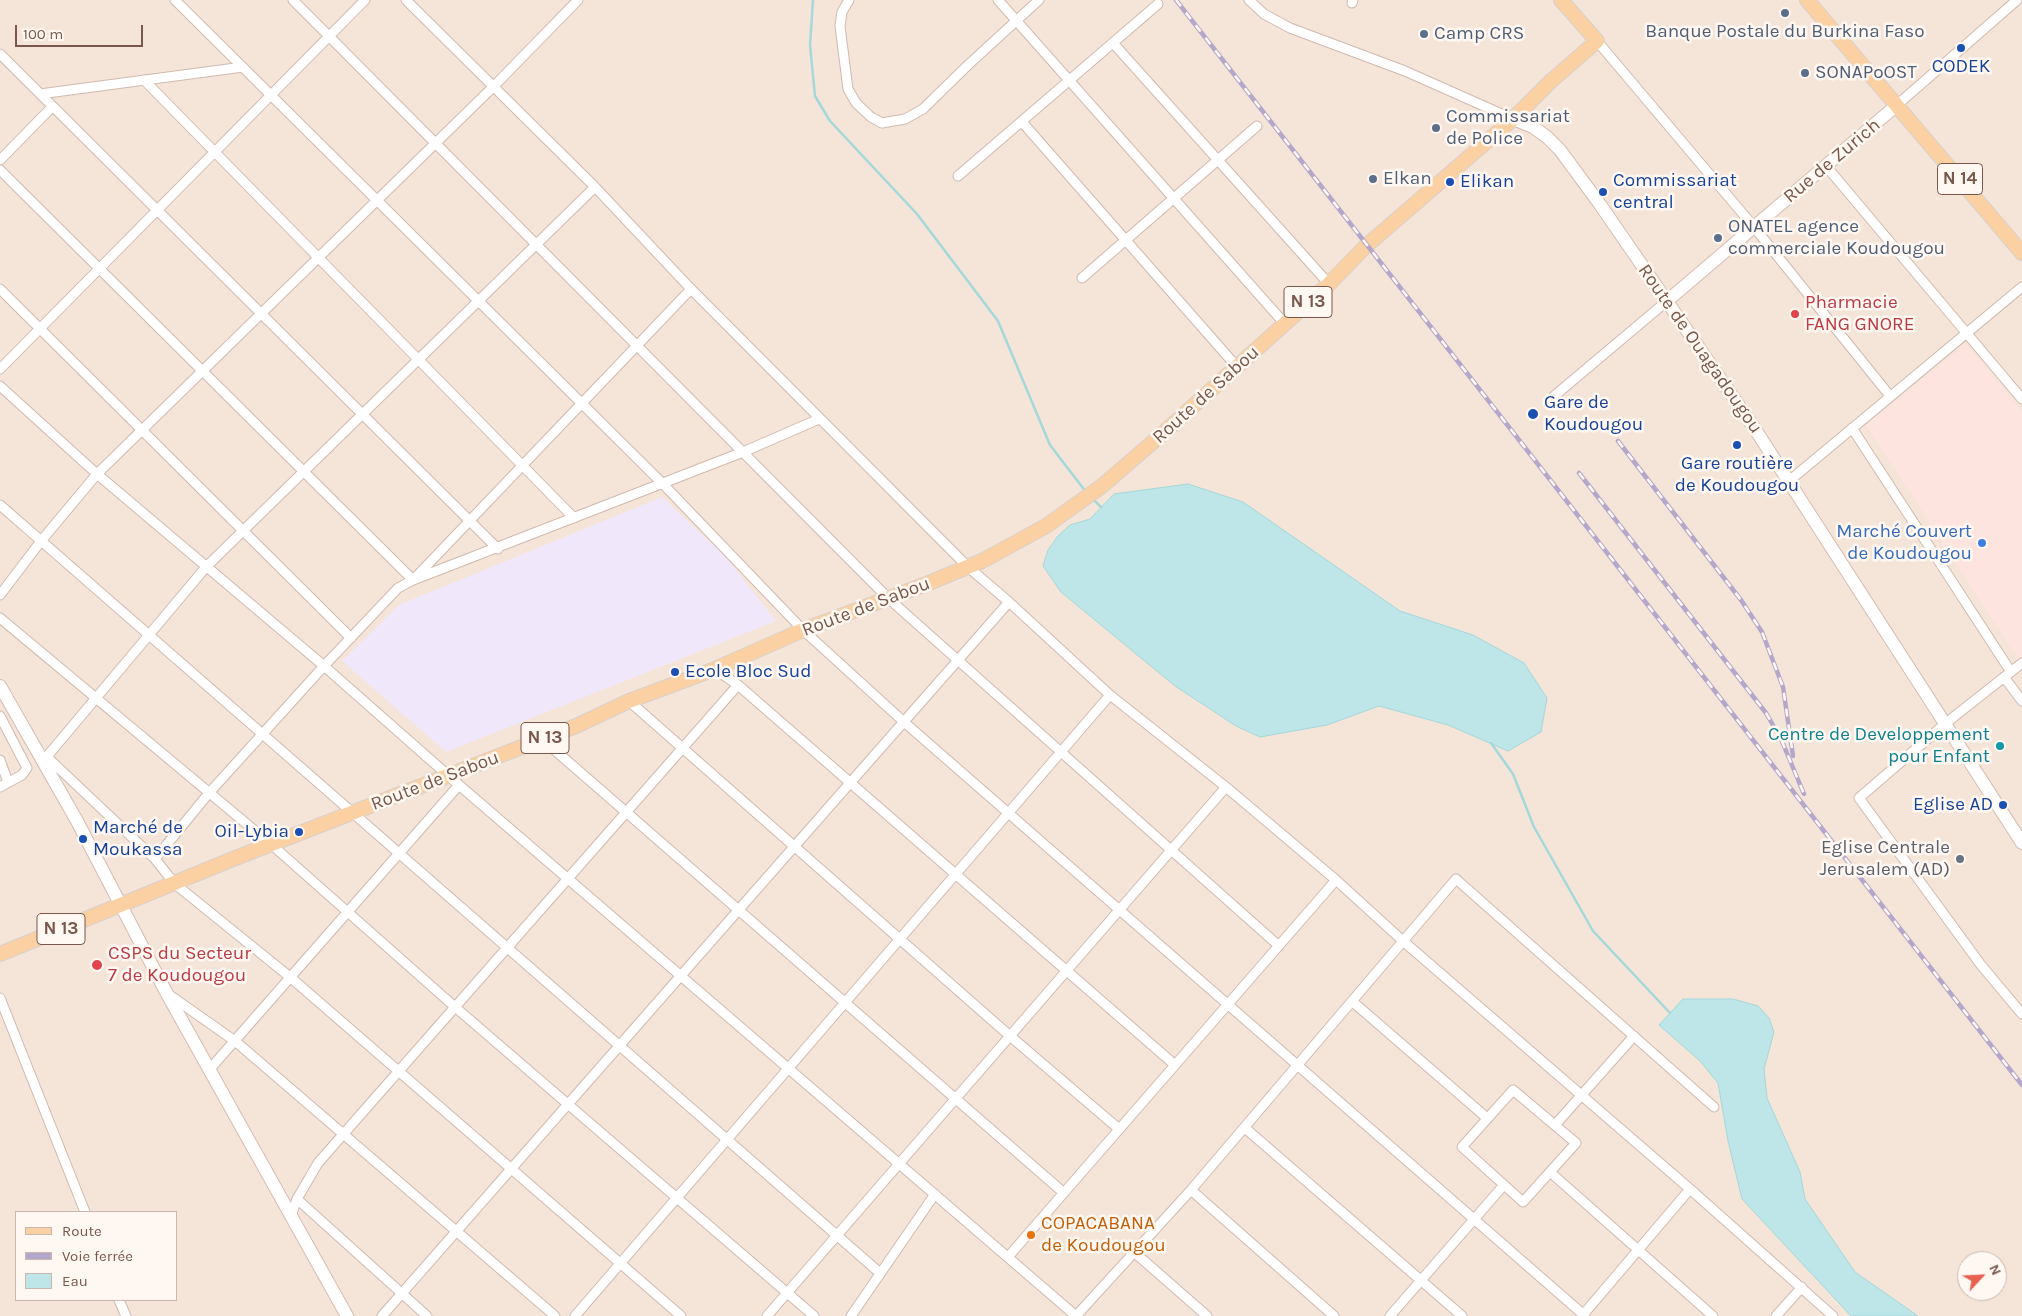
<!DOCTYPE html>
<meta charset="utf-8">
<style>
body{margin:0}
#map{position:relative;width:2022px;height:1316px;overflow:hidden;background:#fdf4eb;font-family:Karla,sans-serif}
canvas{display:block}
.legend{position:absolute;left:15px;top:1211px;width:162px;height:90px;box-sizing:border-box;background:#fff8f2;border:1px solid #c9b8b0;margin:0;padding:6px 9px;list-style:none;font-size:15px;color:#79574c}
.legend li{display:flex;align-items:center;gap:10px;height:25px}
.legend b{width:25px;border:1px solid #c9b8b0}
.north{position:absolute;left:1957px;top:1251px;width:50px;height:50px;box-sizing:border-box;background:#fff8f2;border:1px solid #c9b8b0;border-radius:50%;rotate:65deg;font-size:14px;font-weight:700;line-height:20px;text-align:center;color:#79574c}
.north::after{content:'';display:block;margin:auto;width:18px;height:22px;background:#e8604f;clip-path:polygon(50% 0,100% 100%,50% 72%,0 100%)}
.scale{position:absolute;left:15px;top:25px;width:128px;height:22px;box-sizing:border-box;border:2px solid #79574c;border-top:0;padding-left:6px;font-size:15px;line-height:18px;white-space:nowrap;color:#79574c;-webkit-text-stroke:4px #fff8f2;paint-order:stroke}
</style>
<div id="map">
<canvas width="2022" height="1316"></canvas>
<ul class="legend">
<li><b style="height:6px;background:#fbd1a3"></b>Route</li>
<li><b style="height:6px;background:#b5a7c9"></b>Voie ferrée</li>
<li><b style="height:14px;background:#bee6e8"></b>Eau</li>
</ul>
<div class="north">N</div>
<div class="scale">100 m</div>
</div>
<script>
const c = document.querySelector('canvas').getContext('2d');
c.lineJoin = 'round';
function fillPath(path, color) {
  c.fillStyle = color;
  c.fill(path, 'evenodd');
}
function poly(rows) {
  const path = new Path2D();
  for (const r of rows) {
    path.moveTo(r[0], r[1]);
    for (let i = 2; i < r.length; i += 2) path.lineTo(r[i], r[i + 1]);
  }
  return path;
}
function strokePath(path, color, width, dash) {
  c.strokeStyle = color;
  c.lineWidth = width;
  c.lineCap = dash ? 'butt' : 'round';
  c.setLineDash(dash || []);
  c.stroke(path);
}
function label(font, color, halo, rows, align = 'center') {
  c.font = font + ' Karla,sans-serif';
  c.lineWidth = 5;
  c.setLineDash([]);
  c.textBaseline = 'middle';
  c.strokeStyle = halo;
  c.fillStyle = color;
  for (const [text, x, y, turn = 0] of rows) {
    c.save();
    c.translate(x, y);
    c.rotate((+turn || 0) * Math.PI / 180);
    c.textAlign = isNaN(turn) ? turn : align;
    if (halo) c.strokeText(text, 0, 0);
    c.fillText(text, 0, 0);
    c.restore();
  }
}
const residential = poly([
 [0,0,2022,0,2022,1316,0,1316],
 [16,1212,176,1212,176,1300,16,1300],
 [1967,1261,1997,1261,1997,1291,1967,1291]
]);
const commercial = poly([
 [1966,343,2022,411,2022,660,2020,662,1866,425]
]);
const education = poly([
 [662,497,725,556,776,621,446,752,342,661,399,605]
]);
const water = poly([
 [1188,484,1243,502,1400,611,1473,635,1524,663,1547,698,1541,732,1508,751,1448,725,1379,706,1327,725,1260,737,1236,726,1175,686,1061,592,1043,566,1048,550,1058,536,1070,525,1090,519,1114,494,1188,484],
 [1683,999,1733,999,1758,1006,1769,1018,1774,1032,1764,1069,1767,1098,1800,1172,1805,1199,1855,1272,1918,1316,1851,1316,1742,1199,1728,1141,1718,1083,1700,1061,1659,1025,1683,999]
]);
const stream = poly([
 [813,0,810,45,815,96,830,121,917,214,998,321,1050,445,1086,492],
 [1092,498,1101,507],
 [1491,743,1513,774,1534,827,1593,931,1670,1013]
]);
const street = poly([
 [175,0,662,483,803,630,904,722,1585,1316],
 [293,0,888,598,1279,946],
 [406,0,595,187,691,289,968,567,1009,602,1110,695,1226,787,1336,880,1403,941,1690,1189,1833,1316],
 [849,0,842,12,840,26,848,89,856,103,871,117,882,123,905,119,923,109,968,65,1039,0],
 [998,0,1285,324],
 [1249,0,1264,14,1290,28,1405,71,1513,119],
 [1352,3,1353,0],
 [1597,41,1754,227,1890,396],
 [1113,43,1329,284],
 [0,54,498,549],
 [144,80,574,518],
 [40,94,243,67],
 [1897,105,2017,0],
 [1022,122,1237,367],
 [0,160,52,107],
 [1826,166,2022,399],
 [0,170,413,580,743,452,819,419],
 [958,176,1158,4],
 [1082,278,1257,126],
 [0,289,351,638],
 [0,369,365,0],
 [0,386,97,474,324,666,459,785,1076,1316,1191,1190,1456,879,1714,1107],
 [1553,397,1667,301],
 [1852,428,2011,672],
 [1789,481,2022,287],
 [0,505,880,1273],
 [0,595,41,541,97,474,494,86,578,0],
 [0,618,272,845,455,1007,814,1316],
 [2022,663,1946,723,1859,798,1981,965,2022,1014],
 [715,669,738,685,1175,1065],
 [2004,677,2022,701],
 [629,701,1010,1036,1119,1129],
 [0,716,27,768,22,775,0,787],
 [542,739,1064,1193],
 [48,758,155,859,175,884,290,977,681,1316],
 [0,760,8,782],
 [44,760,206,567,595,187],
 [155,859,209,793,324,666,398,588,413,580,691,289],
 [168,994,235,1041,555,1316],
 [0,998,85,1212],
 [1353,1002,1487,1118],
 [209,1070,459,785],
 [1513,1090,1576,1143,1523,1202,1462,1147,1513,1090],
 [1555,1125,1634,1036],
 [1245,1128,1462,1316],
 [1550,1172,1713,1316],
 [1191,1190,1334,1316],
 [297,1199,427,1316],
 [291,1216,297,1199,318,1163,738,685],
 [1134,1252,1207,1316],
 [1008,1257,1336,880],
 [119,1300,126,1316],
 [382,1316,1009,602],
 [575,1316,1110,695],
 [767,1316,1226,787],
 [851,1316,935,1194],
 [1390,1316,1503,1186],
 [1582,1316,1690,1189],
 [1776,1316,1802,1287]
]);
const secondary = poly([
 [1513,119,1533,127,1547,137,1560,150,1599,203,1753,426,2022,843],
 [1667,301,1897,105],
 [0,686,77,821,166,992,347,1316]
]);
const primary = poly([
 [1807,0,2022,253],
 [0,954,238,857,576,726,629,701,715,669,803,630,924,585,982,561,1046,526,1102,486,1161,435,1329,284,1366,246,1513,119,1550,82,1597,41,1561,0]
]);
const rail = poly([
 [1176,0,2022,1085],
 [1618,441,1741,600,1762,632,1783,687,1793,756],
 [1579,473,1766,713,1781,739,1804,794]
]);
const markers = [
 [1785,13,5,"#5c6f8a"],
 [1424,34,5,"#5c6f8a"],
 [1961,48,5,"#1a4fb4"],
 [1805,73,5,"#5c6f8a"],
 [1436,128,5,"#5c6f8a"],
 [1373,179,5,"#5c6f8a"],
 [1450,182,5,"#1a4fb4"],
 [1603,192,5,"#1a4fb4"],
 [1718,238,5,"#5c6f8a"],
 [1795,314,5,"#e0444e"],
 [1533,414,6,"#1a4fb4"],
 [1737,445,5,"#1a4fb4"],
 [1982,543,5,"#3f7fe0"],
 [675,672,5,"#1a4fb4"],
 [2000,746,5,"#0f9aa8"],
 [2003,805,5,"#1a4fb4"],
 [299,832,5,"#1a4fb4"],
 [83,839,5,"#1a4fb4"],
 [1960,859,5,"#6b7280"],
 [97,965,6,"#e0444e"],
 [1031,1235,5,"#e8710a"]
];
const shields = [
 [1960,179,45],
 [1308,302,48],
 [545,738,48],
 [61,929,48]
];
const shieldNames = [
 ["N 14",1960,179],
 ["N 13",1308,302],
 ["N 13",545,738],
 ["N 13",61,929]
];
const serviceNames = [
 ["Banque Postale du Burkina Faso",1785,32,"center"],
 ["Camp CRS",1434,34],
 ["SONAPoOST",1815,73],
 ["Commissariat",1446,117],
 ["de Police",1446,139],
 ["Elkan",1383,179],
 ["ONATEL agence",1728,227],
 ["commerciale Koudougou",1728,249]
];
const transitNames = [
 ["CODEK",1961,67,"center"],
 ["Commissariat",1613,181],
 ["central",1613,203],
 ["Elikan",1460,182],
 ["Gare de",1544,403],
 ["Koudougou",1544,425],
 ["Gare routière",1737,464,"center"],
 ["de Koudougou",1737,486,"center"],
 ["Ecole Bloc Sud",685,672],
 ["Eglise AD",1993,805,"right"],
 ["Marché de",93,828],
 ["Moukassa",93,850],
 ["Oil-Lybia",289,832,"right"]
];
const streetNames = [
 ["Rue de Zurich",1832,161,-40],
 ["Route de Ouagadougou",1700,349,55],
 ["Route de Sabou",1206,395,-42],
 ["Route de Sabou",866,607,-21],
 ["Route de Sabou",435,781,-21]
];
const healthNames = [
 ["Pharmacie",1805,303],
 ["FANG GNORE",1805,325],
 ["CSPS du Secteur",108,954],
 ["7 de Koudougou",108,976]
];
const shopNames = [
 ["Marché Couvert",1972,532],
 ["de Koudougou",1972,554]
];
const cultureNames = [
 ["Centre de Developpement",1990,735],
 ["pour Enfant",1990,757]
];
const worshipNames = [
 ["Eglise Centrale",1950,848],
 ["Jerusalem (AD)",1950,870]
];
const foodNames = [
 ["COPACABANA",1041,1224],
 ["de Koudougou",1041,1246]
];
fillPath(residential, '#f5e5d9');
fillPath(commercial, '#fde4df');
fillPath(education, '#f1e7fa');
fillPath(water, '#bee6e8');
strokePath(water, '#a4d8da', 1);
strokePath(stream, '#a4d8da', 2.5);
strokePath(street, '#d0baaf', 11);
strokePath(secondary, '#d6bcaf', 14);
strokePath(primary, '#d9d0cd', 16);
strokePath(street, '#fff', 9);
strokePath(secondary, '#fff', 12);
strokePath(primary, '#fbd1a3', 14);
strokePath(rail, '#b5a7c9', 4.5);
strokePath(rail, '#fff8f2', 2.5, [8]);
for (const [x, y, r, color] of markers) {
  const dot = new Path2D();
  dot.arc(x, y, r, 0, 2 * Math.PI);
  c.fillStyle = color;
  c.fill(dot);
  strokePath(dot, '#fff8f2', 2);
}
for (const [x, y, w] of shields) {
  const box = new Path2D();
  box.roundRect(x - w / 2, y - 15.5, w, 31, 4);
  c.fillStyle = '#fff8f2';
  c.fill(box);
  strokePath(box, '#79574c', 1);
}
label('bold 18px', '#79574c', null, shieldNames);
label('19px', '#4e5e75', '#fff8f2', serviceNames, 'left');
label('19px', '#164399', '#fff8f2', transitNames, 'left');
label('19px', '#79574c', '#fff8f2', streetNames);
label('19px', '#be3a42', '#fff8f2', healthNames, 'left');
label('19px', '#366cbe', '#fff8f2', shopNames, 'right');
label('19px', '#0d838f', '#fff8f2', cultureNames, 'right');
label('19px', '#5b616d', '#fff8f2', worshipNames, 'right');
label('19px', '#c56008', '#fff8f2', foodNames, 'left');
</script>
